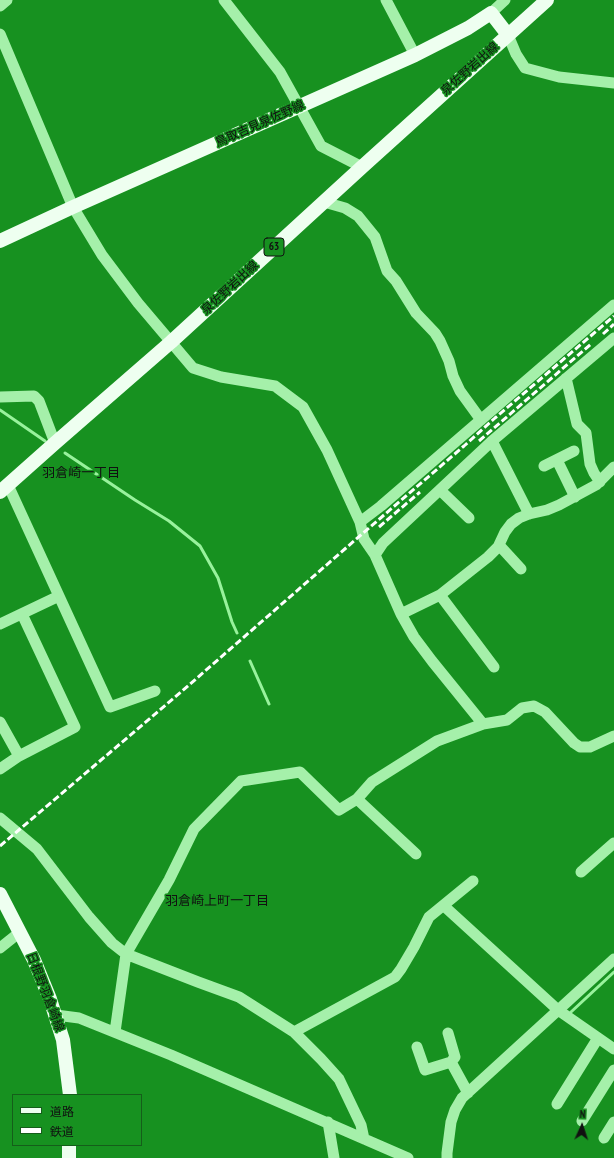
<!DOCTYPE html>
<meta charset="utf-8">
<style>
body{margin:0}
#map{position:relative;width:614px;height:1158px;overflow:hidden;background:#179120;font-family:"PT Sans Narrow","Noto Sans JP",sans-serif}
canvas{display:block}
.legend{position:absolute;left:12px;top:1094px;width:130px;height:52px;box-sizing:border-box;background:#179120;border:1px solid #155e1a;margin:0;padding:5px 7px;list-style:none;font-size:12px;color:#111}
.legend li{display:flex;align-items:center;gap:8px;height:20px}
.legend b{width:20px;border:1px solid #155e1a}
.north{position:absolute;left:562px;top:1106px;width:40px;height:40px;-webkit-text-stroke:3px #179120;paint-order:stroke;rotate:3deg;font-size:11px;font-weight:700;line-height:16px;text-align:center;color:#111}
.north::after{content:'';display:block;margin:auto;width:14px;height:18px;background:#111;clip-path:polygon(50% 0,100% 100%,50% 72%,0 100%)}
</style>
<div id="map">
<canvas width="614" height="1158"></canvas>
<ul class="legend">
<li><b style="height:5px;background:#eefff0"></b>道路</li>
<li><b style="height:5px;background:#fff"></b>鉄道</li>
</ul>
<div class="north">N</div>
</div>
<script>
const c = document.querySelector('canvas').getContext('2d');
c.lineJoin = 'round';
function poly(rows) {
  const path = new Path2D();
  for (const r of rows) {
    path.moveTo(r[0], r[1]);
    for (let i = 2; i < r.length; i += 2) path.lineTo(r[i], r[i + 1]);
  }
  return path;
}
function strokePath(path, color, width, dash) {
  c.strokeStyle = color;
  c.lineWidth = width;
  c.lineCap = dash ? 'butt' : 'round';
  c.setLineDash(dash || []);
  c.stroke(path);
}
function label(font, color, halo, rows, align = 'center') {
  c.font = font + ' "PT Sans Narrow","Noto Sans JP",sans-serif';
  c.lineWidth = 3;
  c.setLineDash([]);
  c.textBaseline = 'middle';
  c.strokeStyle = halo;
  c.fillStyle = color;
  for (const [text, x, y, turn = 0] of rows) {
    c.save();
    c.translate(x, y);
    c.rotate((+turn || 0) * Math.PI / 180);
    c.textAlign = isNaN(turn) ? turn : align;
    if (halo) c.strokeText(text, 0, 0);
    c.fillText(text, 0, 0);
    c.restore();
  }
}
const stream = poly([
 [0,410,45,441],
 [65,453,135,500,169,521,200,546,218,578,232,622,237,633],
 [250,661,269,704],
 [571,1012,614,972]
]);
const minor = poly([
 [224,0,280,72,321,146,362,167],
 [386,0,415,55],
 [0,6,7,0],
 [491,13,505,0],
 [0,34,73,207,102,255,138,303,193,368,221,377,275,386,303,407,327,450,360,522,364,539,375,555,401,614,414,637,432,661,483,724],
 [508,35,516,54,525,68,559,77,614,83],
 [324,202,345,208,358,216,375,237,387,271,396,281,416,313,435,333,440,341,449,361,453,376,460,391,481,420],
 [566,378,577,424,586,433,590,464,594,473,600,482],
 [0,397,34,396,39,401,55,443],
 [492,441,529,514],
 [557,460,575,497],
 [544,466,574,451],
 [8,485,110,707,155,691],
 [440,490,469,518],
 [360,522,381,506,614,305],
 [499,545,521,569],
 [375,555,383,543,492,441,614,338],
 [440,595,494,667],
 [401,614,440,595,488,557,498,547,505,532,511,524,519,518,529,514,547,510,559,505,596,485,614,467],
 [0,624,59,596],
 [0,722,19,756,75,727,22,614],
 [0,769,19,756],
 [357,799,416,854],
 [0,818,37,849,89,917,112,943,126,954,198,982,239,997,294,1032,321,1059,339,1079,361,1125,364,1139],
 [581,872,614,843],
 [444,906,558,1010,614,1049],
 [0,948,20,932],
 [56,1015,79,1018,171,1055,408,1158],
 [115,1032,126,954,169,880,194,829,241,781,300,772,339,810,357,799,372,782,437,741,483,724,507,720,522,708,534,706,545,712,574,743,580,747,590,747,614,736],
 [294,1032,395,977,401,969,414,947,429,917,473,881],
 [448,1033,455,1057,451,1062,468,1093],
 [417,1047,425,1070,451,1062],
 [557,1104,598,1038],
 [582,1121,614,1070],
 [328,1122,334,1158],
 [604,1138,614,1122],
 [447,1158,447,1153,451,1122,455,1110,462,1098,614,959]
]);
const major = poly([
 [0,241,73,207,415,55,468,28,491,13,508,35],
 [0,492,55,443,171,342,362,167,547,0],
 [0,894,34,960,50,999,63,1040,70,1095],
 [69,1158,69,1145]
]);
const rail = poly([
 [603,334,614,324],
 [479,441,591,344],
 [379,527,420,492],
 [0,846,181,692,362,534,464,446,495,418,614,316]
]);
const shields = [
 [274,247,20]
];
const shieldNames = [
 ["63",274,247]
];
const streetNames = [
 ["泉佐野岩出線",470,69,-42],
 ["鳥取吉見泉佐野線",260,124,-24],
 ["泉佐野岩出線",230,288,-43],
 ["日根野羽倉崎線",45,992,69]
];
const neighbourhoodNames = [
 ["羽倉崎一丁目",81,473],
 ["羽倉崎上町一丁目",217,901]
];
strokePath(stream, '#98f29c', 3);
strokePath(minor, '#a5f0aa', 11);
strokePath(major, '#eefff0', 14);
strokePath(rail, '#fff', 3, [7, 3]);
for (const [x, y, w] of shields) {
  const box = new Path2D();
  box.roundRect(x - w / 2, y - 9, w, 18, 3);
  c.fillStyle = '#179120';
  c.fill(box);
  strokePath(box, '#111', 1);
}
label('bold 11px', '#111', null, shieldNames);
label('12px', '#111', '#179120', streetNames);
label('13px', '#111', '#179120', neighbourhoodNames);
</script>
